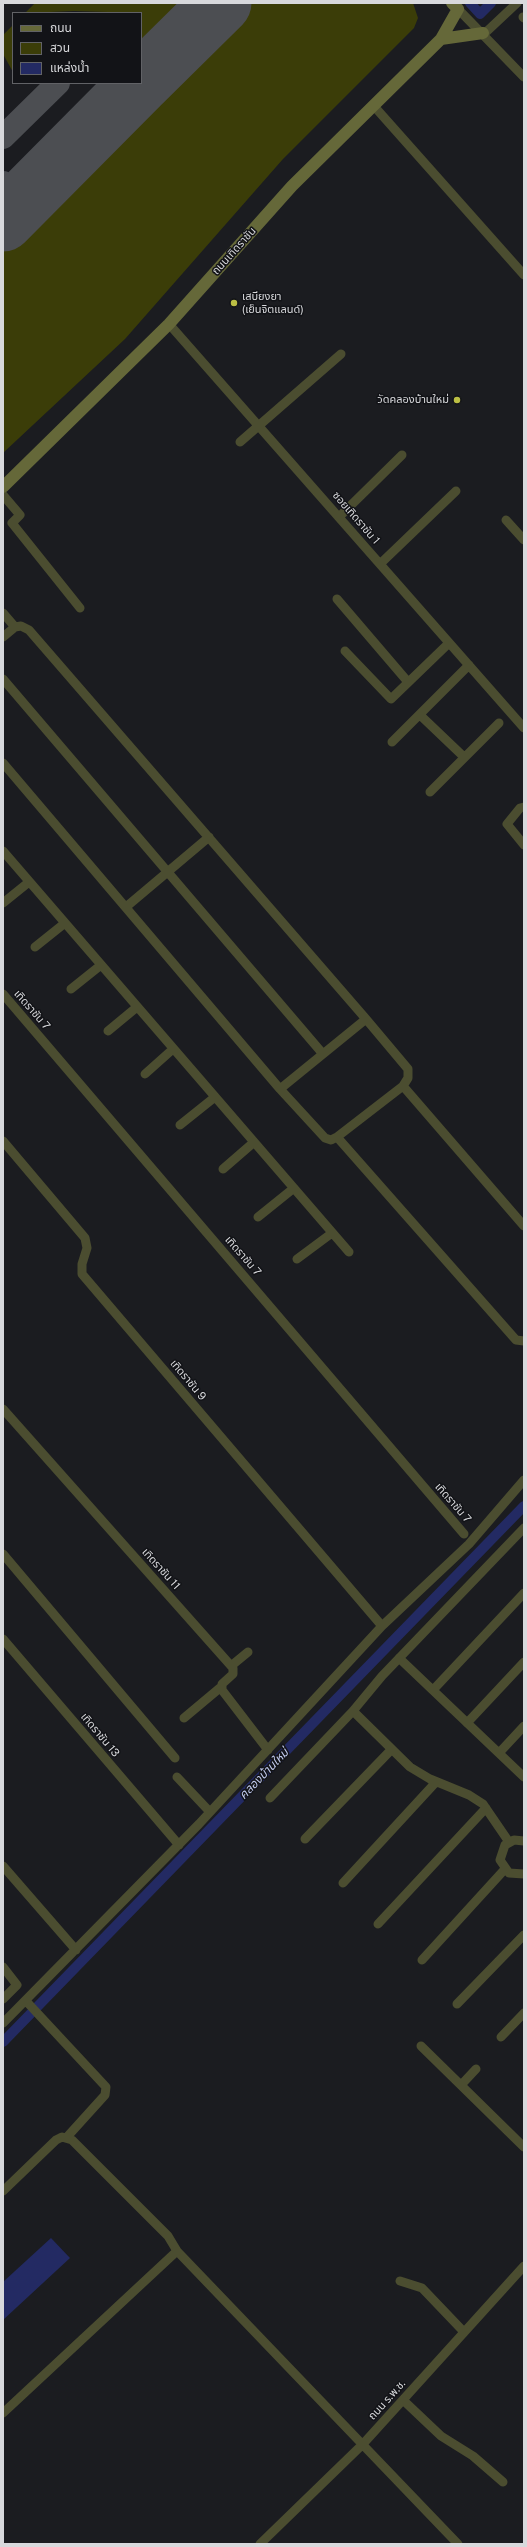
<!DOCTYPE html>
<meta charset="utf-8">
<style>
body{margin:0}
#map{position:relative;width:527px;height:2547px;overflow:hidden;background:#1b1c20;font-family:"Public Sans","Noto Sans Thai",sans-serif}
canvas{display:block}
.frame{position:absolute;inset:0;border:4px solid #d8d9dc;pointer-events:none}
.legend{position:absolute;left:12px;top:12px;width:130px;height:72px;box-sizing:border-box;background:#121317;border:1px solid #616266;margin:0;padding:5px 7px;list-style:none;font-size:12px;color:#d8d9dc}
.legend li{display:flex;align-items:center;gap:8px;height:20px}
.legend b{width:20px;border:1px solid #616266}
</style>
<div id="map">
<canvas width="527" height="2547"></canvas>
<div class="frame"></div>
<ul class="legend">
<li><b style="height:5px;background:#656839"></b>ถนน</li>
<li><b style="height:11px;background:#3b3d08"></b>สวน</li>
<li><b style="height:11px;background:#232a63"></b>แหล่งน้ำ</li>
</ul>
</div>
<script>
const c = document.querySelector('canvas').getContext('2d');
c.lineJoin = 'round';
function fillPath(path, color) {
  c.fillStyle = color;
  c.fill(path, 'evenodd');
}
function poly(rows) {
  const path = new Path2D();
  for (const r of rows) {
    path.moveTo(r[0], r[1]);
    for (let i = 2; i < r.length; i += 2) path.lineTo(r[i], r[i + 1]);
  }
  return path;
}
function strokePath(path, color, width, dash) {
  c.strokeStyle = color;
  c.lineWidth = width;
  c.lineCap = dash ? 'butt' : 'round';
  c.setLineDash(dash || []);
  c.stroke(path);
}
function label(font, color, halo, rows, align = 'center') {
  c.font = font + ' "Public Sans","Noto Sans Thai",sans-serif';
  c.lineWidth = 3;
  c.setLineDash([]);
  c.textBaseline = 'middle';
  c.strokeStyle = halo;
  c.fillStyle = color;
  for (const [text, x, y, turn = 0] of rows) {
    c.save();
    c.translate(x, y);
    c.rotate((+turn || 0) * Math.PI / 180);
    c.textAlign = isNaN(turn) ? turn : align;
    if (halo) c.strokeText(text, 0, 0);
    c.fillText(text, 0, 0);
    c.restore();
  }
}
const green = poly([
 [35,3,198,3,141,60,141,13,74,11,25,13],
 [233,3,413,3,418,18,414,28,283,159,125,339,3,453,3,245,239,9],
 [13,25,13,72,3,54,3,35]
]);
const water = poly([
 [51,2238,70,2258,3,2320,3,2282]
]);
const canal = poly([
 [470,3,480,14,491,3],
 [3,2042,524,1506]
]);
const taxiway = poly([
 [131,92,131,83],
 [3,137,58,83],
 [3,183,15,196,17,206]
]);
const runway = poly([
 [141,82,221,3],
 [3,221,140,83]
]);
const street = poly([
 [458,9,524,77],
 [523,17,524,18],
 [484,34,517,3],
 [373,105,524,275],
 [169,324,524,728],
 [240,442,341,354],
 [3,495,20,515,12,523,80,608],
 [339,517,402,455],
 [506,520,524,540],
 [380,564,456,491],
 [337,599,408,682],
 [3,613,15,627],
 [3,637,15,627,21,626,29,630,366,1019,408,1069,408,1078,403,1086,337,1137,331,1140,325,1138,280,1089,3,763],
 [345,651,391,699,449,643],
 [3,679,323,1054],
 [420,715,464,757],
 [392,742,469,665],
 [430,792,499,723],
 [524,807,520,808,507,824,524,845],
 [3,851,349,1252],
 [3,903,29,882],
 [126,907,209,837],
 [35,947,65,923],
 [71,989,101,965],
 [3,994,464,1534],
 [108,1031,137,1007],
 [145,1074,173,1049],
 [403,1086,524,1226],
 [280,1089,366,1019],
 [180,1125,215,1097],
 [337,1137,516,1340,524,1341],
 [3,1141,85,1238,87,1248,82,1264,82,1274,382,1626],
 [223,1169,253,1143],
 [258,1217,294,1188],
 [297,1259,332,1233],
 [3,1409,233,1668,233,1674,222,1684,222,1690,268,1750],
 [3,1554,175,1758],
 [3,1639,179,1845],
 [399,1658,524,1777],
 [231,1666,248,1652],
 [433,1690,524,1593],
 [353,1711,410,1767,430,1779,469,1795,483,1804,509,1842],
 [184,1718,221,1687],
 [467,1723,524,1662],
 [499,1753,524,1726],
 [177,1777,210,1812],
 [270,1798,353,1711,382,1676,524,1528],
 [305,1839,390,1751],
 [524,1841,514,1840,505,1845,500,1860,509,1873,524,1874],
 [3,1866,76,1950],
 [343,1883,436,1782],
 [378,1924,486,1808],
 [422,1960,505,1869],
 [3,1967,17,1985,3,1999],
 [26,2001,106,2087,105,2095,67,2137],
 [457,2004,524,1935],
 [3,2023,199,1824,382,1626,469,1544,524,1480],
 [501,2037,524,2013],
 [421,2046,524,2147],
 [462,2084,476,2069],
 [3,2191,56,2140,62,2137,72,2140,168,2236,177,2251,458,2544],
 [400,2281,422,2288,464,2332],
 [403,2400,441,2436,473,2456,503,2482],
 [3,2413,177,2251],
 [260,2544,363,2444,524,2266]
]);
const secondary = poly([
 [441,39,483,33],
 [3,487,169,324,292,186,441,39,458,9,452,3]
]);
const markers = [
 [234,303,4,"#bcbf44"],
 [457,400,4,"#bcbf44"]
];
const streetNames = [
 ["ถนนเทิดราชัน",234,251,-48],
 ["ซอยเทิดราชัน 1",356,518,49],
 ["เทิดราชัน 7",32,1010,49],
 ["เทิดราชัน 7",243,1256,49],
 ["เทิดราชัน 9",188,1380,50],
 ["เทิดราชัน 7",453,1503,49],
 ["เทิดราชัน 11",161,1569,48],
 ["เทิดราชัน 13",100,1735,50],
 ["ถนน ร.พ.ช.",387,2400,-48]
];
const poiNames = [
 ["เสบียงยา",242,297],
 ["(เย็นจิตแลนด์)",242,310],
 ["วัดคลองบ้านใหม่",449,400,"right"]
];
const waterNames = [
 ["คลองบ้านใหม่",264,1774,-46]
];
fillPath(green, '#3b3d08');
fillPath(water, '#232a63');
strokePath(canal, '#232a63', 10);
strokePath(taxiway, '#4c4e52', 24);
strokePath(runway, '#4c4e52', 61);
strokePath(street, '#4b4d30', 9);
strokePath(secondary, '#656839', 12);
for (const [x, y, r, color] of markers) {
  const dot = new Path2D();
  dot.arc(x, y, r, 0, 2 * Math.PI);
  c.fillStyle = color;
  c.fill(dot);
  strokePath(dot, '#121317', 1.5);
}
label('11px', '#d8d9dc', '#121317', streetNames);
label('11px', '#d8d9dc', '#121317', poiNames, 'left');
label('italic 12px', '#c2cbef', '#121317', waterNames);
</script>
